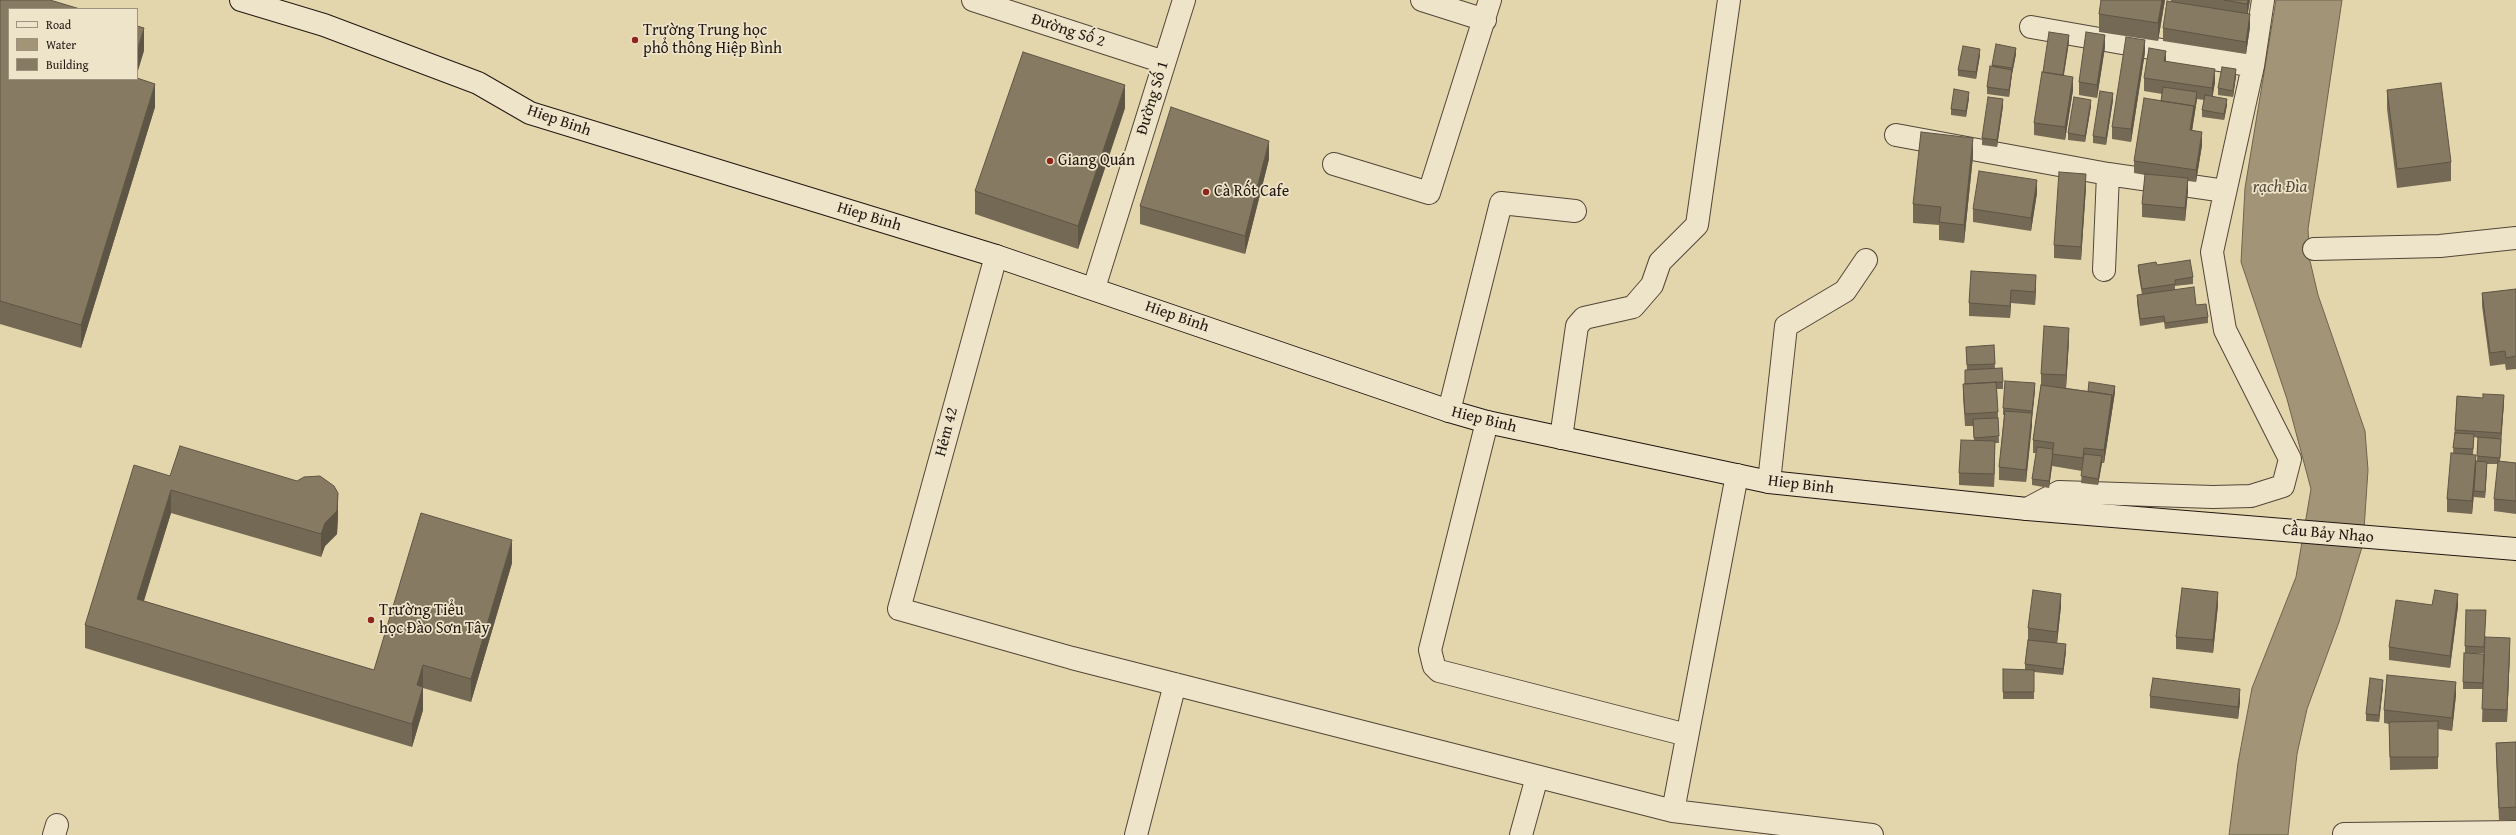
<!DOCTYPE html>
<meta charset="utf-8">
<style>
body{margin:0}
#map{position:relative;width:2516px;height:835px;overflow:hidden;background:#e4d6ac;font-family:"Gentium Book Plus",serif}
canvas{display:block}
.legend{position:absolute;left:8px;top:8px;width:130px;height:72px;box-sizing:border-box;background:#ede4c9;border:1px solid #9c927f;margin:0;padding:5px 7px;list-style:none;font-size:12px;color:#221611}
.legend li{display:flex;align-items:center;gap:8px;height:20px}
.legend b{width:20px;border:1px solid #9c927f}
</style>
<div id="map">
<canvas width="2516" height="835"></canvas>
<ul class="legend">
<li><b style="height:5px;background:#ede4c9"></b>Road</li>
<li><b style="height:11px;background:#a29577"></b>Water</li>
<li><b style="height:11px;background:#877a62"></b>Building</li>
</ul>
</div>
<script>
const c = document.querySelector('canvas').getContext('2d');
c.lineJoin = 'round';
function fillPath(path, color) {
  c.fillStyle = color;
  c.fill(path, 'evenodd');
}
function poly(rows) {
  const path = new Path2D();
  for (const r of rows) {
    path.moveTo(r[0], r[1]);
    for (let i = 2; i < r.length; i += 2) path.lineTo(r[i], r[i + 1]);
  }
  return path;
}
function strokePath(path, color, width, dash) {
  c.strokeStyle = color;
  c.lineWidth = width;
  c.lineCap = dash ? 'butt' : 'round';
  c.setLineDash(dash || []);
  c.stroke(path);
}
function label(font, color, halo, rows, align = 'center') {
  c.font = font + ' "Gentium Book Plus",serif';
  c.lineWidth = 3.5;
  c.setLineDash([]);
  c.textBaseline = 'middle';
  c.strokeStyle = halo;
  c.fillStyle = color;
  for (const [text, x, y, turn = 0] of rows) {
    c.save();
    c.translate(x, y);
    c.rotate((+turn || 0) * Math.PI / 180);
    c.textAlign = isNaN(turn) ? turn : align;
    if (halo) c.strokeText(text, 0, 0);
    c.fillText(text, 0, 0);
    c.restore();
  }
}
const water = poly([
 [2276,0,2342,0,2308,229,2310,261,2318,295,2365,431,2368,470,2363,544,2339,622,2307,709,2297,754,2288,835,2229,835,2238,763,2252,688,2296,577,2311,489,2287,399,2241,262,2245,188,2276,0]
]);
const minor = poly([
 [973,0,1164,62],
 [1422,0,1485,20],
 [2031,27,2253,66],
 [1896,135,2108,174,2225,191],
 [1334,164,1429,193,1490,0],
 [2314,249,2440,246,2516,238],
 [996,256,899,609,1072,658,1673,811,1872,835],
 [2104,270,2108,174],
 [1094,288,1184,0],
 [1449,411,1501,203,1575,211],
 [1487,422,1430,650,1434,666,1439,671,1687,735],
 [1561,438,1577,326,1584,318,1633,307,1652,285,1660,262,1697,225,1729,0],
 [1769,482,1786,326,1845,291,1866,260],
 [2027,509,2059,492,2213,497,2251,496,2283,486,2290,459,2225,330,2212,252,2253,66,2263,0],
 [1673,811,1737,475],
 [2344,834,2516,832],
 [54,835,57,825],
 [1136,835,1175,684],
 [1521,835,1537,777]
]);
const secondary = poly([
 [241,0,324,25,478,83,530,113,996,256,1449,411,1487,422,1769,482,2027,509,2516,549]
]);
const wall = poly([
 [0,0,155,107,81,348,0,324],
 [2101,0,2165,0,2158,41,2099,32,2099,14],
 [2171,0,2250,0,2248,13,2250,27,2246,54,2163,41,2163,28],
 [2069,42,2064,75,2073,90,2065,140,2034,135,2034,123],
 [2105,47,2097,98,2079,95,2079,82],
 [2145,52,2131,142,2112,139,2112,127],
 [2016,54,2012,74,2009,97,1987,94,1987,87,1992,65],
 [1980,55,1976,79,1958,76,1958,70],
 [2236,76,2233,97,2218,95,2218,88],
 [2144,78,2215,82,2212,97,2227,105,2224,120,2202,117,2202,110,2204,100,2197,99,2192,131,2202,145,2196,182,2188,181,2188,191,2185,221,2142,217,2142,204,2145,175,2134,173,2134,161,2161,101,2162,94,2144,91],
 [2387,90,2451,162,2451,181,2397,188,2387,109],
 [1969,98,1966,117,1951,115,1951,109],
 [2113,100,2106,145,2093,143,2093,136],
 [2003,106,1997,147,1982,145,1982,138],
 [2091,106,2085,142,2068,140,2068,133],
 [1125,108,1078,249,975,214,975,191],
 [1973,156,1964,243,1939,240,1939,225,1913,223,1913,204],
 [1269,159,1245,254,1140,224,1140,206],
 [2086,187,2081,260,2054,258,2054,245],
 [2037,193,2031,231,1973,222,1973,209],
 [2138,265,2157,265,2193,277,2193,284,2175,286,2175,290,2196,305,2208,317,2208,323,2165,329,2164,322,2140,326,2137,302,2137,295,2142,295,2138,271],
 [1971,271,2036,288,2035,305,2011,303,2010,318,1969,316,1969,303],
 [2516,289,2516,369,2506,370,2505,364,2490,366,2482,306,2482,293],
 [2069,340,2066,388,2088,391,2115,392,2104,463,2102,463,2098,485,2081,483,2082,471,2052,466,2049,488,2032,485,2032,479,2036,453,2033,453,2033,440,2041,385,2041,374],
 [1994,345,1995,369,2003,382,2003,389,1997,389,1999,443,1995,443,1994,487,1959,485,1959,473,1974,440,1973,426,1965,426,1963,397,1963,384,1965,384,1967,370,1966,347],
 [2035,390,2026,482,1999,480,1999,467,2004,415,2003,415,2003,408],
 [2457,396,2504,402,2500,461,2516,463,2516,514,2494,511,2494,499,2498,464,2487,464,2485,498,2474,497,2474,495,2472,514,2447,512,2447,499,2453,453],
 [2474,437,2478,438,2477,461,2476,461,2473,455],
 [170,476,338,516,337,534,325,546,321,557,171,513,144,601,374,670,512,563,471,702,423,688,423,710,412,747,85,648,85,625],
 [2218,605,2213,653,2176,649,2176,637],
 [2432,605,2458,606,2450,668,2389,660,2389,647],
 [2061,606,2057,643,2066,651,2063,675,2034,672,2034,699,2003,699,2003,669,2025,670,2025,664,2028,640,2028,628],
 [2486,610,2484,652,2510,651,2507,722,2482,722,2483,689,2463,689,2463,682,2484,654,2484,653,2465,653,2465,646],
 [2383,686,2379,722,2366,721,2366,714],
 [2456,695,2452,731,2438,729,2438,769,2390,770,2389,724,2384,723,2384,710],
 [2150,696,2240,702,2238,719,2150,708],
 [2516,742,2516,820,2499,821,2496,755,2496,743]
]);
const shadedWall = poly([
 [2162,0,2165,0,2158,41,2158,23],
 [2248,0,2250,0,2247,16,2247,4],
 [2250,14,2250,27,2246,54,2246,42],
 [144,28,144,51,137,74,137,51],
 [2069,35,2069,42,2062,84,2062,78],
 [2105,35,2105,47,2097,98,2097,85],
 [2145,40,2145,52,2131,142,2131,129],
 [2016,48,2016,54,2012,74,2009,97,2009,90,2012,68],
 [1980,49,1980,55,1976,79,1976,72],
 [2166,51,2166,63,2164,61],
 [2215,69,2215,82,2212,101,2212,88],
 [2236,69,2236,76,2233,97,2233,91],
 [2073,77,2073,90,2065,140,2065,127],
 [155,84,155,107,81,348,81,325],
 [1125,85,1125,108,1078,249,1078,226],
 [1969,92,1969,98,1966,117,1966,111],
 [2197,92,2197,99,2190,143,2190,130,2194,106],
 [2113,93,2113,100,2106,145,2106,138],
 [2003,99,2003,106,1997,147,1997,140],
 [2227,99,2227,105,2224,120,2224,114],
 [2091,100,2091,106,2085,142,2085,136],
 [2202,132,2202,145,2196,182,2196,170],
 [1973,138,1973,156,1964,243,1964,225],
 [1269,141,1269,159,1245,254,1245,236],
 [2086,174,2086,187,2081,260,2081,247],
 [2188,178,2188,191,2185,221,2185,208],
 [2037,180,2037,193,2031,231,2031,218],
 [2036,275,2036,288,2035,305,2035,292],
 [2011,290,2011,303,2010,318,2010,306],
 [2069,328,2069,340,2066,388,2066,375],
 [2035,383,2035,390,2032,417,2032,411],
 [2115,386,2115,392,2104,463,2104,450,2112,395],
 [2504,395,2504,402,2501,439,2501,433],
 [2032,413,2032,426,2026,482,2026,470],
 [1995,441,1995,454,1994,487,1994,474],
 [2476,455,2476,468,2472,514,2472,501],
 [2102,456,2102,463,2098,485,2098,479],
 [2052,460,2052,466,2049,488,2049,481],
 [2487,462,2487,469,2485,498,2485,492],
 [171,490,171,513,137,622,137,599],
 [338,493,338,516,337,534,325,546,321,557,321,534,325,523],
 [512,540,512,563,471,702,471,679],
 [2218,592,2218,605,2213,653,2213,640],
 [2061,594,2061,606,2057,644,2057,632],
 [2458,594,2458,606,2450,668,2450,656],
 [2510,638,2510,651,2507,722,2507,710],
 [2066,644,2066,651,2063,675,2063,669],
 [423,665,423,688,417,685],
 [2383,680,2383,686,2379,722,2379,715],
 [2456,682,2456,695,2452,731,2452,718],
 [423,687,423,710,412,747,412,724],
 [2240,689,2240,702,2238,719,2238,707]
]);
const building = poly([
 [0,0,50,0,80,9,9,9,9,79,137,79,137,78,155,84,81,325,0,301,0,0],
 [2101,0,2162,0,2158,23,2099,14,2101,0],
 [2224,0,2248,0,2247,4,2224,0],
 [2167,1,2250,14,2246,42,2163,28,2167,1],
 [137,26,144,28,137,51,137,26],
 [2049,32,2069,35,2063,75,2043,72,2049,32],
 [2086,32,2105,35,2097,85,2079,82,2086,32],
 [2126,37,2145,40,2131,129,2112,127,2126,37],
 [1996,44,2016,48,2012,68,1992,65,1996,44],
 [1963,46,1980,49,1976,72,1958,70,1963,46],
 [2149,48,2166,51,2164,61,2215,69,2212,88,2144,78,2149,48],
 [1023,52,1125,85,1078,226,975,191,1023,52],
 [1990,66,2012,70,2009,90,1987,87,1990,66],
 [2222,67,2236,69,2233,91,2218,88,2222,67],
 [2042,72,2073,77,2065,127,2034,123,2042,72],
 [2441,83,2451,162,2397,169,2387,90,2441,83],
 [2163,87,2197,92,2194,112,2194,106,2161,101,2163,87],
 [1954,89,1969,92,1966,111,1951,109,1954,89],
 [2100,91,2113,93,2106,138,2093,136,2100,91],
 [2205,95,2227,99,2224,114,2202,110,2205,95],
 [1988,97,2003,99,1997,140,1982,138,1988,97],
 [2074,97,2091,100,2085,136,2068,133,2074,97],
 [2144,98,2194,106,2190,130,2202,132,2196,170,2134,161,2144,98],
 [1171,107,1269,141,1245,236,1140,206,1171,107],
 [1921,132,1973,138,1964,225,1939,222,1941,207,1913,204,1921,132],
 [1979,171,2037,180,2031,218,1973,209,1979,171],
 [2059,172,2086,174,2081,247,2054,245,2059,172],
 [2145,174,2188,178,2185,208,2142,204,2145,174],
 [2190,260,2193,277,2175,280,2175,284,2142,289,2138,265,2156,262,2157,265,2190,260],
 [1971,271,2036,275,2035,292,2011,290,2010,306,1969,303,1971,271],
 [2194,287,2196,305,2206,304,2208,317,2165,323,2164,316,2140,319,2137,295,2194,287],
 [2516,289,2516,356,2506,358,2505,351,2490,353,2482,293,2516,289],
 [2044,326,2069,328,2066,375,2041,374,2044,326],
 [1994,345,1995,364,1967,365,1966,347,1994,345],
 [2002,368,2003,382,1965,384,1965,370,2002,368],
 [2005,381,2035,383,2032,411,2003,408,2005,381],
 [1996,382,1998,412,1965,414,1963,384,1996,382],
 [2089,382,2115,386,2112,401,2112,395,2088,391,2089,382],
 [2041,385,2112,395,2104,450,2084,448,2083,458,2052,454,2054,443,2033,440,2041,385],
 [2483,394,2504,395,2501,433,2455,430,2457,396,2483,398,2483,394],
 [2005,411,2032,413,2026,470,1999,467,2005,411],
 [1998,418,1999,436,1974,438,1973,419,1998,418],
 [2455,433,2474,434,2473,449,2453,448,2455,433],
 [2478,437,2501,439,2500,458,2477,456,2478,437],
 [1961,440,1995,441,1994,474,1959,473,1961,440],
 [180,446,297,481,304,477,320,476,334,486,338,493,337,511,325,523,321,534,171,490,137,599,374,670,421,513,512,540,471,679,423,665,417,685,423,687,412,724,85,625,134,465,170,476,180,446],
 [2037,447,2053,449,2052,460,2049,481,2032,479,2037,447],
 [2451,453,2476,455,2472,501,2447,499,2451,453],
 [2084,454,2102,456,2098,479,2081,476,2084,454],
 [2476,461,2487,462,2485,492,2474,491,2476,461],
 [2498,461,2516,463,2516,501,2494,499,2498,461],
 [2182,588,2218,592,2213,640,2176,637,2182,588],
 [2033,590,2061,594,2057,632,2028,628,2033,590],
 [2435,590,2458,594,2450,656,2389,647,2396,600,2432,605,2435,590],
 [2466,610,2486,610,2484,647,2465,646,2466,610],
 [2485,637,2510,638,2507,710,2482,709,2485,637],
 [2028,640,2066,644,2063,669,2025,664,2028,640],
 [2464,653,2484,654,2483,683,2463,682,2464,653],
 [2003,669,2034,670,2034,692,2003,692,2003,669],
 [2387,675,2456,682,2452,718,2384,710,2387,675],
 [2153,678,2240,689,2238,707,2150,696,2153,678],
 [2370,678,2383,680,2379,715,2366,714,2370,678],
 [2438,721,2438,757,2390,757,2389,722,2438,721],
 [2516,742,2516,807,2499,808,2496,743,2516,742]
]);
const markers = [
 [635,40,4,"#8f2418"],
 [1050,161,4,"#8f2418"],
 [1206,192,4,"#8f2418"],
 [371,620,4,"#8f2418"]
];
const poiNames = [
 ["Trường Trung học",643,31],
 ["phổ thông Hiệp Bình",643,49],
 ["Giang Quán",1058,161],
 ["Cà Rốt Cafe",1214,192],
 ["Trường Tiểu",379,611],
 ["học Đào Sơn Tây",379,629]
];
const streetNames = [
 ["Đường Số 2",1068,31,18],
 ["Đường Số 1",1153,98,-73],
 ["Hiep Binh",559,121,19],
 ["Hiep Binh",869,217,17],
 ["Hiep Binh",1177,317,19],
 ["Hiep Binh",1484,420,14],
 ["Hẻm 42",947,432,-75],
 ["Hiep Binh",1801,485,7],
 ["Cầu Bảy Nhạo",2328,534,5]
];
const waterNames = [
 ["rạch Đìa",2280,188]
];
fillPath(water, '#a29577');
strokePath(water, '#6f624e', 1);
strokePath(minor, '#524638', 24);
strokePath(secondary, '#221611', 24);
strokePath(minor, '#ede4c9', 22);
strokePath(secondary, '#ede4c9', 22);
fillPath(wall, '#746954');
fillPath(shadedWall, '#5e5545');
fillPath(building, '#877a62');
strokePath(building, '#5e5545', 1);
for (const [x, y, r, color] of markers) {
  const dot = new Path2D();
  dot.arc(x, y, r, 0, 2 * Math.PI);
  c.fillStyle = color;
  c.fill(dot);
  strokePath(dot, '#ede4c9', 1.5);
}
label('16px', '#221611', '#ede4c9', poiNames, 'left');
label('16px', '#221611', '#ede4c9', streetNames);
label('italic 17px', '#55493a', '#ede4c9', waterNames);
</script>
